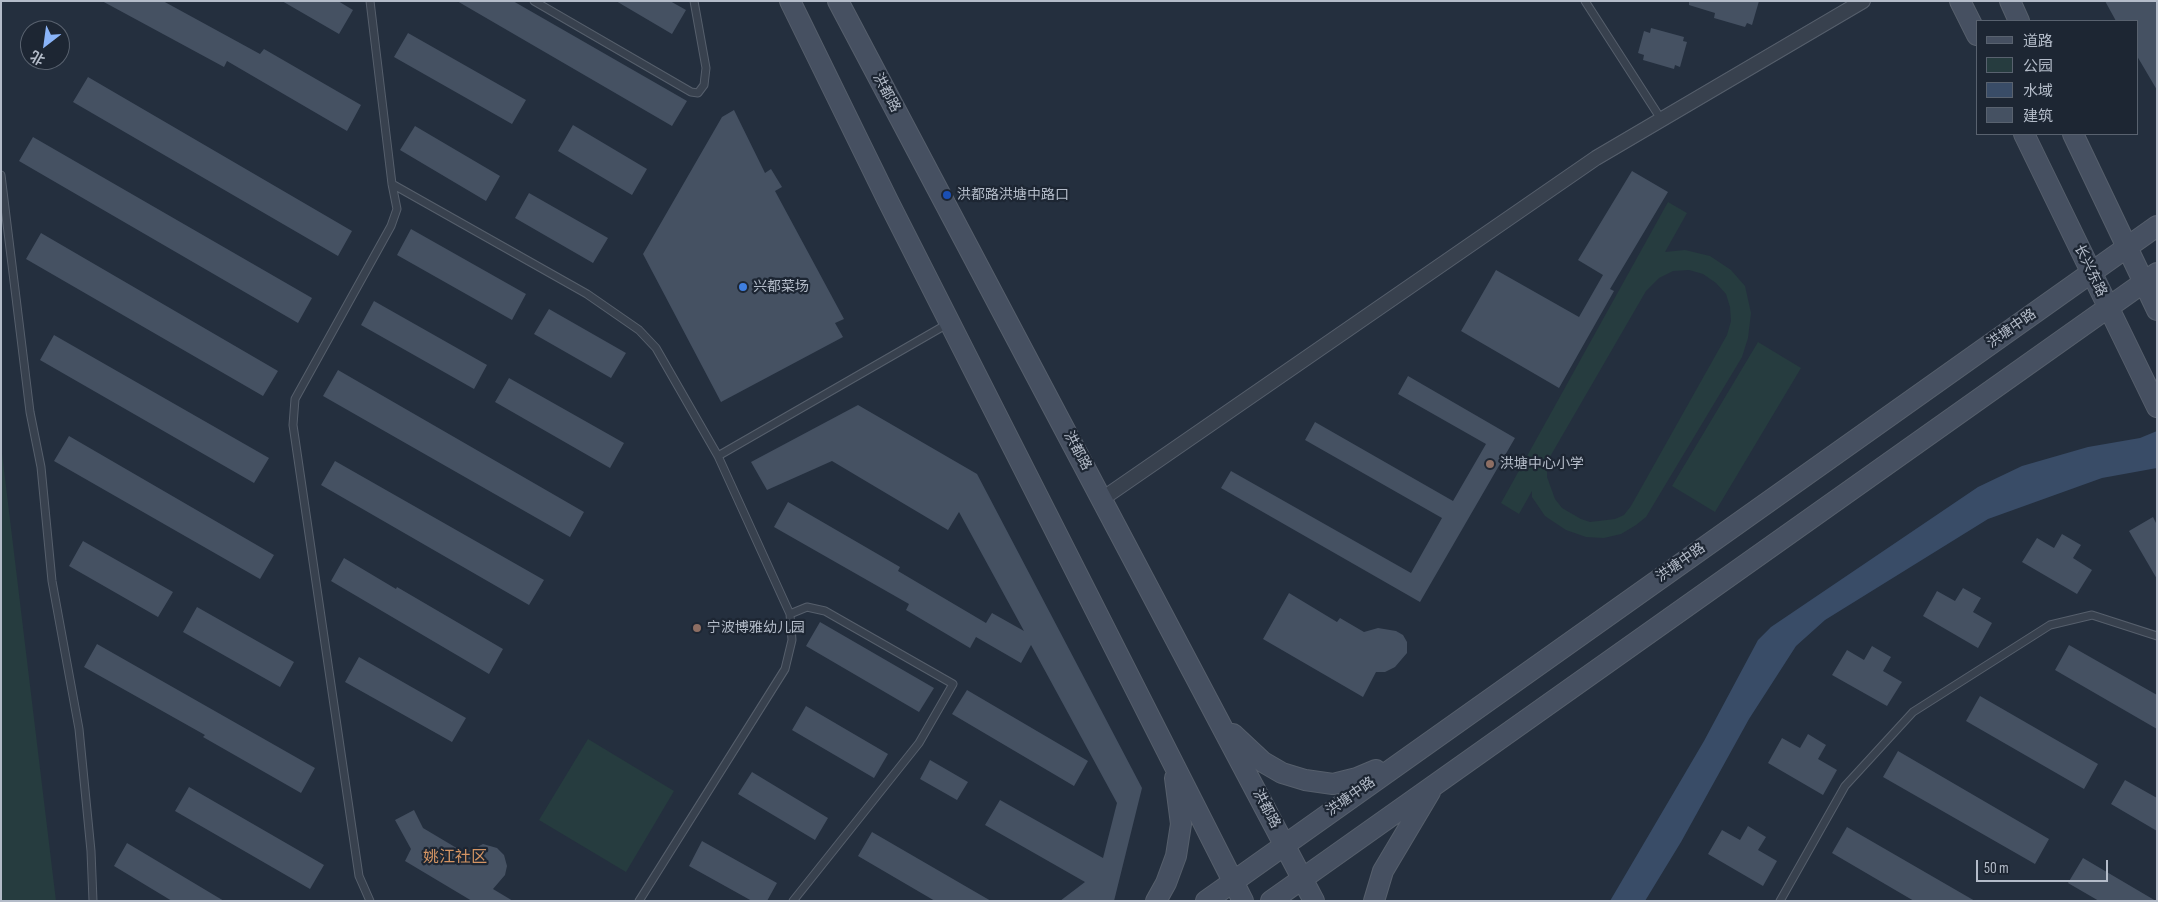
<!DOCTYPE html>
<meta charset="utf-8">
<style>
body{margin:0}
#map{position:relative;width:2158px;height:902px;overflow:hidden;background:#242f3e;font-family:"Sofia Sans Condensed","Noto Sans SC",sans-serif}
canvas{display:block}
.frame{position:absolute;inset:0;border:2px solid #b4bcc9;pointer-events:none}
.legend{position:absolute;left:1976px;top:20px;width:162px;height:115px;box-sizing:border-box;background:#1d2633;border:1px solid #59626f;margin:0;padding:6px 9px;list-style:none;font-size:15px;color:#b4bcc9}
.legend li{display:flex;align-items:center;gap:10px;height:25px}
.legend b{width:25px;border:1px solid #59626f}
.north{position:absolute;left:20px;top:20px;width:50px;height:50px;box-sizing:border-box;background:#1d2633;border:1px solid #59626f;border-radius:50%;rotate:210deg;font-size:14px;font-weight:700;line-height:20px;text-align:center;color:#b4bcc9}
.north::after{content:'';display:block;margin:auto;width:18px;height:22px;background:#8ab4f8;clip-path:polygon(50% 0,100% 100%,50% 72%,0 100%)}
.scale{position:absolute;left:1976px;top:860px;width:132px;height:22px;box-sizing:border-box;border:2px solid #b4bcc9;border-top:0;padding-left:6px;font-size:15px;line-height:18px;white-space:nowrap;color:#b4bcc9;-webkit-text-stroke:4px #1d2633;paint-order:stroke}
</style>
<div id="map">
<canvas width="2158" height="902"></canvas>
<div class="frame"></div>
<ul class="legend">
<li><b style="height:6px;background:#465061"></b>道路</li>
<li><b style="height:14px;background:#263c3f"></b>公园</li>
<li><b style="height:14px;background:#394c67"></b>水域</li>
<li><b style="height:14px;background:#455162"></b>建筑</li>
</ul>
<div class="north">北</div>
<div class="scale">50 m</div>
</div>
<script>
const c = document.querySelector('canvas').getContext('2d');
c.lineJoin = 'round';
function fillPath(path, color) {
  c.fillStyle = color;
  c.fill(path, 'evenodd');
}
function poly(rows) {
  const path = new Path2D();
  for (const r of rows) {
    path.moveTo(r[0], r[1]);
    for (let i = 2; i < r.length; i += 2) path.lineTo(r[i], r[i + 1]);
  }
  return path;
}
function strokePath(path, color, width, dash) {
  c.strokeStyle = color;
  c.lineWidth = width;
  c.lineCap = dash ? 'butt' : 'round';
  c.setLineDash(dash || []);
  c.stroke(path);
}
function label(font, color, halo, rows, align = 'center') {
  c.font = font + ' "Sofia Sans Condensed","Noto Sans SC",sans-serif';
  c.lineWidth = 4.5;
  c.setLineDash([]);
  c.textBaseline = 'middle';
  c.strokeStyle = halo;
  c.fillStyle = color;
  for (const [text, x, y, turn = 0] of rows) {
    c.save();
    c.translate(x, y);
    c.rotate((+turn || 0) * Math.PI / 180);
    c.textAlign = isNaN(turn) ? turn : align;
    if (halo) c.strokeText(text, 0, 0);
    c.fillText(text, 0, 0);
    c.restore();
  }
}
const green = poly([
 [1668,202,1687,213,1665,252,1685,250,1710,256,1731,270,1745,286,1751,313,1748,338,1742,357,1646,517,1636,525,1621,534,1604,538,1586,537,1566,530,1545,516,1532,497,1532,491,1519,514,1501,503],
 [1689,270,1703,274,1716,283,1726,294,1730,307,1731,321,1727,335,1631,506,1624,515,1615,519,1590,522,1581,519,1562,508,1555,499,1547,477,1547,466,1551,455,1646,291,1659,278,1673,271],
 [1758,342,1801,368,1715,512,1672,486],
 [1,445,56,901,1,901],
 [588,739,674,791,626,872,539,820]
]);
const water = poly([
 [2157,431,2157,468,2102,478,1988,519,1825,620,1796,646,1749,719,1681,842,1645,901,1610,901,1704,741,1758,640,1771,627,1978,487,2022,466,2088,447,2140,438]
]);
const building = poly([
 [102,1,163,1,260,54,264,49,361,105,347,131,227,61,224,67],
 [282,1,338,1,353,10,339,34],
 [457,1,513,1,687,101,672,126],
 [616,1,670,1,686,10,672,34],
 [1689,1,1759,1,1752,25,1747,23,1745,27,1714,18,1715,13,1689,5],
 [2105,1,2157,1,2157,90,2137,56,2137,21,2116,21],
 [1651,28,1684,37,1683,41,1687,42,1680,67,1675,65,1674,69,1643,60,1644,55,1638,53,1644,31,1650,33],
 [408,33,526,100,512,124,394,57],
 [88,77,352,231,338,256,73,102],
 [734,110,765,173,771,169,782,187,775,191,844,319,835,323,843,337,721,402,643,254,722,117],
 [573,125,647,169,632,195,558,151],
 [415,126,500,176,486,201,400,150],
 [33,137,312,298,298,323,19,161],
 [1632,171,1668,192,1610,289,1614,291,1559,388,1461,331,1496,270,1579,317,1603,275,1578,260],
 [529,193,608,238,593,263,515,218],
 [411,229,526,294,512,320,397,255],
 [41,233,278,371,263,396,26,259],
 [374,301,487,365,474,389,361,325],
 [549,309,626,353,611,378,534,334],
 [54,335,269,458,254,483,40,360],
 [338,370,584,512,570,537,323,396],
 [1408,376,1515,438,1420,602,1221,488,1231,471,1411,573,1442,518,1305,440,1315,422,1453,501,1486,444,1398,394],
 [509,378,624,443,610,468,495,402],
 [858,405,977,474,1142,788,1114,901,1060,901,1085,882,985,825,1000,800,1103,858,1117,803,1031,645,1021,663,976,637,970,648,906,610,909,604,774,527,788,502,900,567,898,571,986,623,992,613,1024,631,959,512,948,530,832,461,767,490,751,462],
 [69,436,274,555,260,579,54,461],
 [335,461,544,580,529,605,321,485],
 [2153,517,2157,525,2157,579,2129,531],
 [2062,534,2081,545,2073,558,2092,570,2077,594,2022,562,2037,538,2054,548],
 [83,541,173,592,158,617,69,566],
 [344,558,396,589,397,587,503,649,489,674,331,581],
 [1963,588,1981,598,1973,612,1992,623,1978,648,1923,616,1937,591,1955,601],
 [1289,593,1337,622,1340,618,1364,632,1378,628,1396,631,1403,635,1407,642,1407,653,1395,667,1385,672,1376,672,1363,697,1263,639],
 [197,607,294,662,280,687,183,632],
 [820,622,934,688,919,712,806,646],
 [97,644,315,768,301,793,203,737,205,735,84,667],
 [2069,645,2157,695,2157,729,2055,670],
 [1872,646,1891,657,1883,671,1902,682,1887,706,1832,675,1847,650,1864,660],
 [359,657,466,718,452,742,345,682],
 [967,690,1088,761,1074,786,952,714],
 [1980,696,2098,764,2084,789,1966,721],
 [806,706,888,754,874,778,792,730],
 [1808,734,1826,745,1818,759,1837,770,1823,795,1768,763,1782,738,1800,748],
 [1898,751,2049,839,2035,864,1883,777],
 [930,760,968,782,957,800,920,779],
 [752,772,828,818,815,840,738,794],
 [2125,780,2157,798,2157,831,2111,804],
 [189,787,324,865,310,889,175,811],
 [414,810,423,828,465,853,483,844,497,848,504,855,507,866,505,875,493,889,513,901,472,901,405,861,411,849,395,820],
 [1748,826,1766,837,1758,850,1777,861,1763,886,1708,854,1722,830,1740,840],
 [1847,827,1975,901,1914,901,1832,853],
 [872,832,991,901,935,901,858,856],
 [702,841,777,883,767,901,752,901,689,866],
 [127,843,224,901,172,901,114,866],
 [2083,858,2156,901,2099,901,2068,883]
]);
const lane = poly([
 [370,1,392,184,397,209,391,226,295,399,293,425,359,876,370,901],
 [534,1,691,92,698,93,704,85,706,68,694,1],
 [1585,1,1661,119],
 [1,175,30,412,41,467,52,581,79,729,91,851,93,901],
 [392,184,587,294,639,330,656,348,718,456,790,614,792,640,785,669,639,901],
 [718,456,949,323],
 [790,614,807,607,825,611,953,684,919,743,793,901],
 [1780,901,1845,786,1913,712,2050,625,2092,615,2157,636]
]);
const street = poly([
 [1102,499,1596,158,1863,1]
]);
const secondary = poly([
 [790,1,888,201,1243,901],
 [838,1,1314,901],
 [1960,1,1977,35],
 [2010,1,2019,21],
 [2024,134,2157,407],
 [2073,134,2157,310],
 [1233,734,1263,762,1282,773,1305,780,1333,784,1357,778,1376,770],
 [1156,901,1166,883,1176,856,1181,824,1175,778],
 [1206,901,2157,226],
 [1271,901,2157,273],
 [1374,901,1383,871,1430,792]
]);
const markers = [
 [947,195,5,"#1a4fb4"],
 [743,287,5,"#3f7fe0"],
 [1490,464,5,"#8d6e63"],
 [697,628,5,"#8d6e63"]
];
const streetNames = [
 ["洪都路",886,93,62],
 ["长兴东路",2090,271,64],
 ["洪塘中路",2012,329,-35],
 ["洪都路",1077,451,62],
 ["洪塘中路",1681,563,-35],
 ["洪塘中路",1351,797,-35],
 ["洪都路",1266,809,62]
];
const poiNames = [
 ["洪都路洪塘中路口",957,195],
 ["兴都菜场",753,287],
 ["洪塘中心小学",1500,464],
 ["宁波博雅幼儿园",707,628]
];
const quarterNames = [
 ["姚江社区",455,858]
];
fillPath(green, '#263c3f');
fillPath(water, '#394c67');
fillPath(building, '#455162');
strokePath(lane, '#565f6c', 9);
strokePath(street, '#565f6c', 16);
strokePath(secondary, '#565f6c', 22);
strokePath(lane, '#38414e', 7);
strokePath(street, '#38414e', 14);
strokePath(secondary, '#465061', 20);
for (const [x, y, r, color] of markers) {
  const dot = new Path2D();
  dot.arc(x, y, r, 0, 2 * Math.PI);
  c.fillStyle = color;
  c.fill(dot);
  strokePath(dot, '#1d2633', 2);
}
label('14px', '#b4bcc9', '#1d2633', streetNames);
label('14px', '#b4bcc9', '#1d2633', poiNames, 'left');
label('16px', '#d59563', '#1d2633', quarterNames);
</script>
